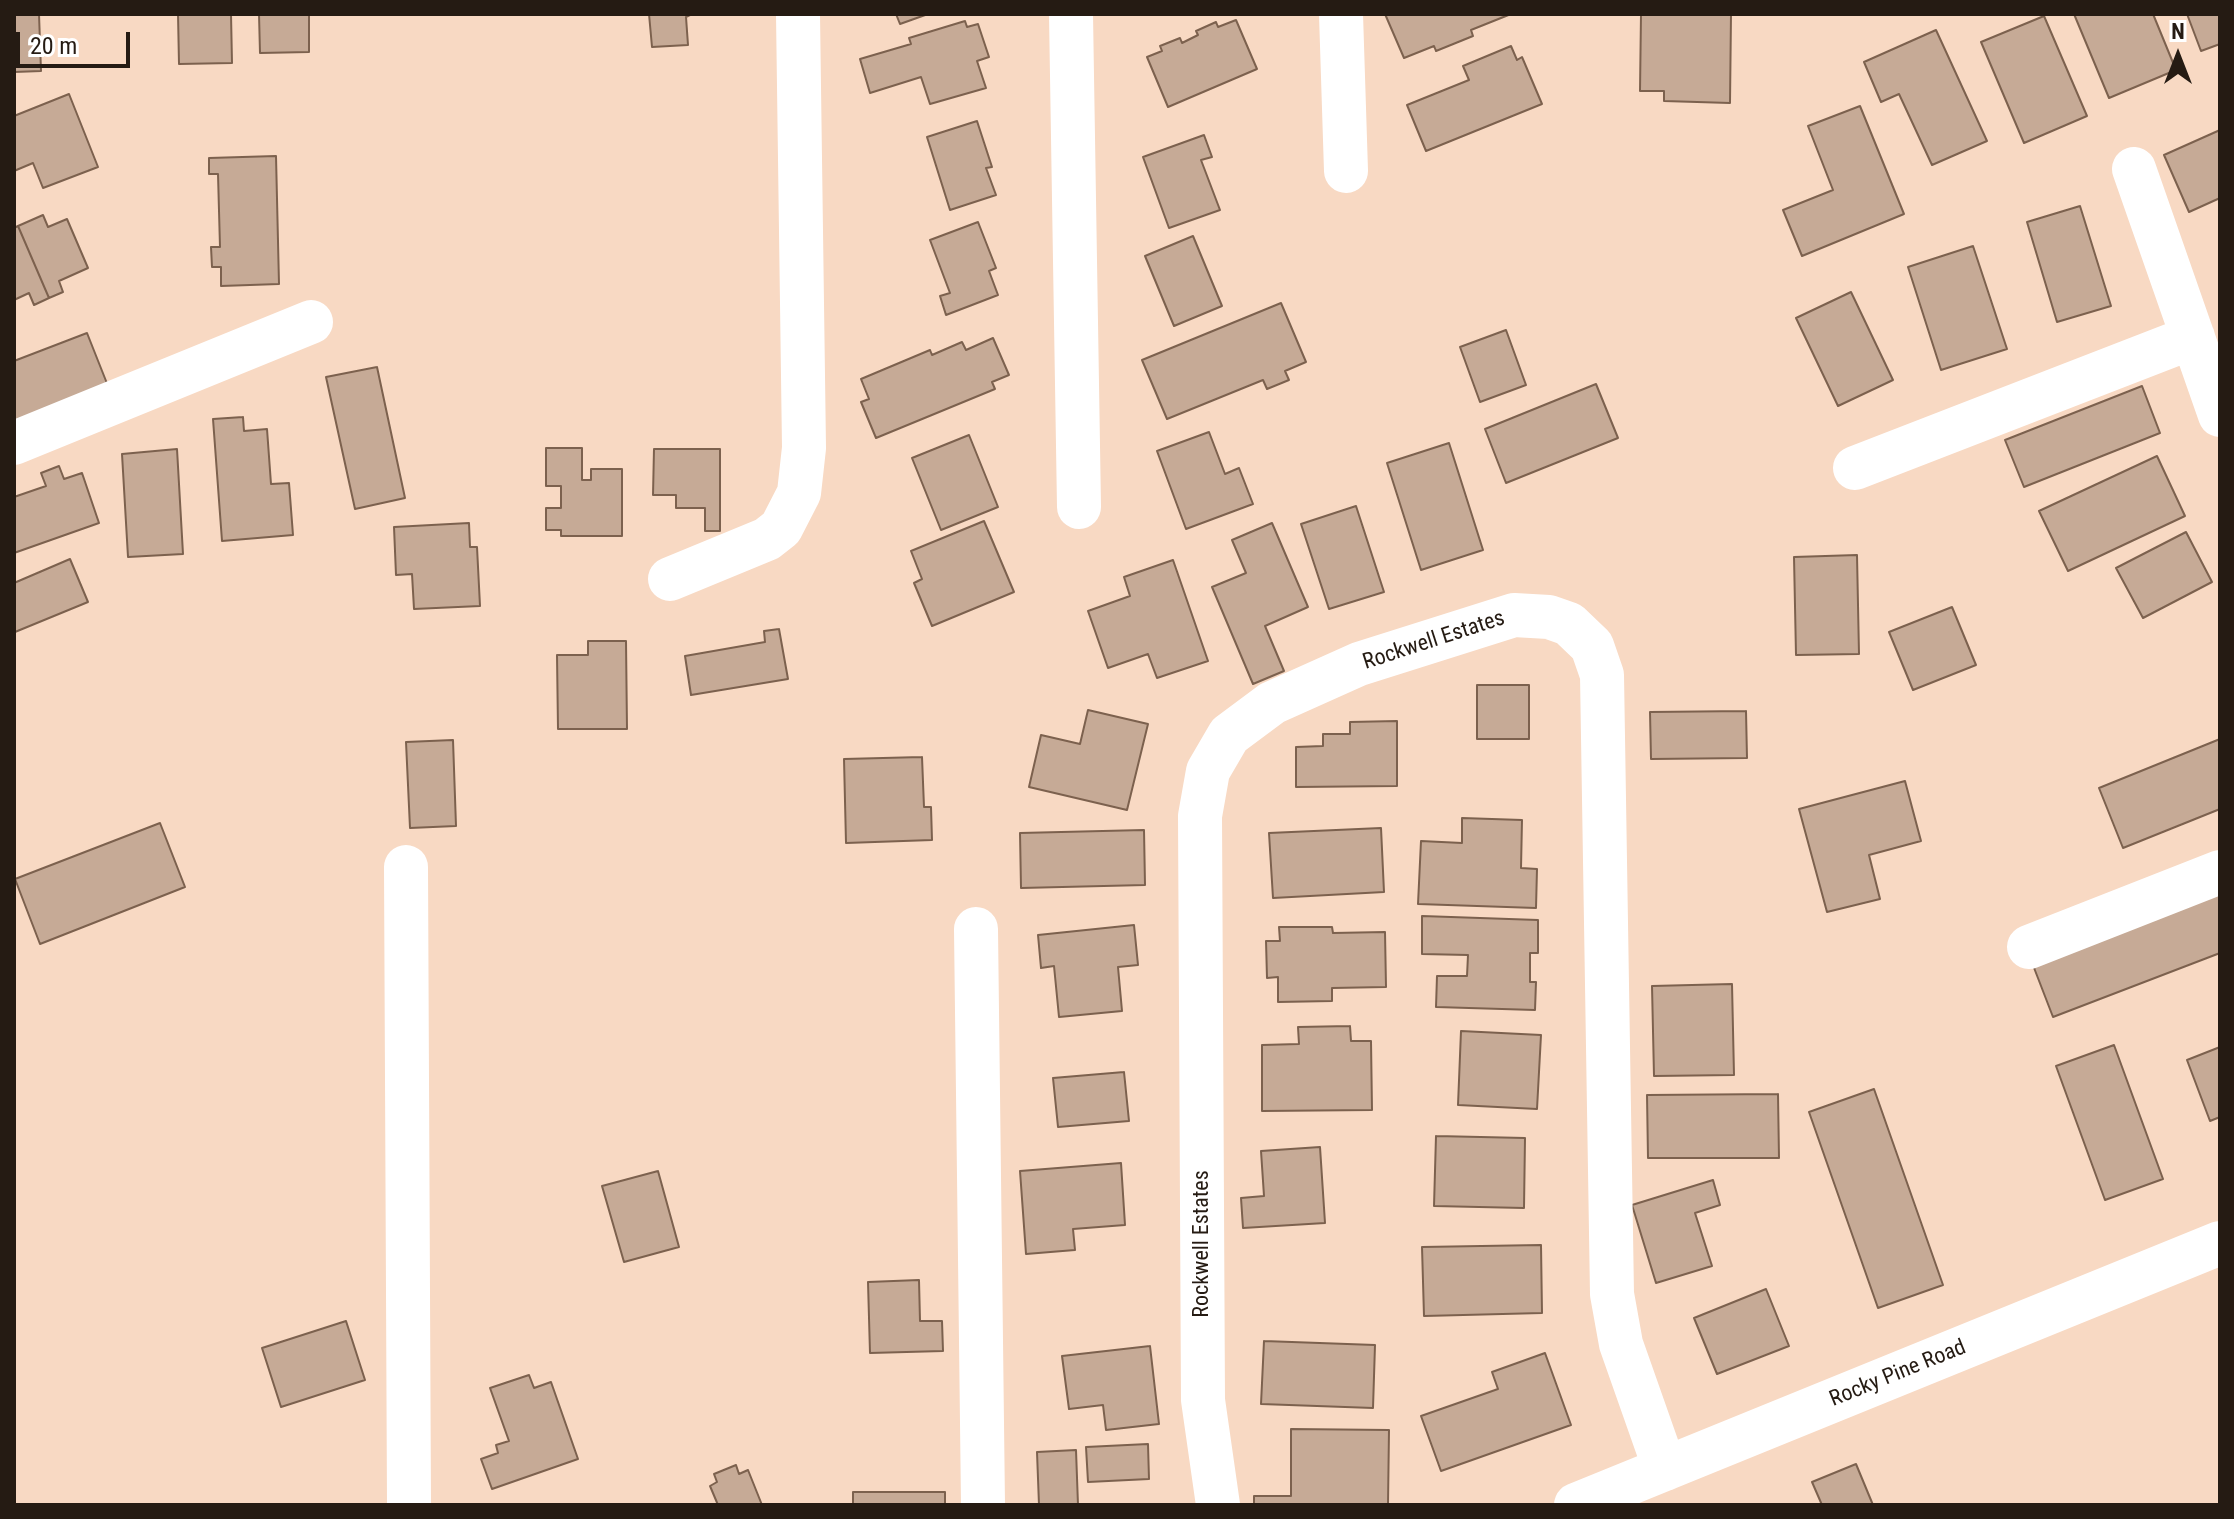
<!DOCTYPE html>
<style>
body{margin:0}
#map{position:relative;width:2234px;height:1519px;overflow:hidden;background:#f8d9c3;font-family:"Roboto Condensed",sans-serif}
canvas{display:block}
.frame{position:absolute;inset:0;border:16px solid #251b13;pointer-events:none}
.north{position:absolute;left:2138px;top:16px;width:80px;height:80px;-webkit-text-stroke:6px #fff;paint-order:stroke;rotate:0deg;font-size:22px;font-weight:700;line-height:32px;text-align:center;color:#251b13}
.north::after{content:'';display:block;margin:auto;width:28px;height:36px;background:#251b13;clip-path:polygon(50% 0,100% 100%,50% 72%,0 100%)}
.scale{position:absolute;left:16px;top:32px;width:114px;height:36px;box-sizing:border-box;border:4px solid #251b13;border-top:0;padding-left:10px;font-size:24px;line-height:28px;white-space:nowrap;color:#251b13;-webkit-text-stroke:6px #fff;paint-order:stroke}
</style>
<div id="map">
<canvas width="2234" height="1519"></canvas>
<div class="frame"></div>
<div class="north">N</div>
<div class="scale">20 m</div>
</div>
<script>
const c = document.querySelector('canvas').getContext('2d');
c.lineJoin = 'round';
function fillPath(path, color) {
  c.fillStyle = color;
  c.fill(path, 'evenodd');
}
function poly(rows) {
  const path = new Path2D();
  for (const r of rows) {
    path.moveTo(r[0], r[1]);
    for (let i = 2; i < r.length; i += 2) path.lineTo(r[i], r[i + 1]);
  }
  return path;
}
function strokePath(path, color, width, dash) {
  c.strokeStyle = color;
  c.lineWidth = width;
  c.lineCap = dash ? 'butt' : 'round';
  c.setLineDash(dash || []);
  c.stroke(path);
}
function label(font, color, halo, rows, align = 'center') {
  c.font = font + ' "Roboto Condensed",sans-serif';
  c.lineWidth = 6;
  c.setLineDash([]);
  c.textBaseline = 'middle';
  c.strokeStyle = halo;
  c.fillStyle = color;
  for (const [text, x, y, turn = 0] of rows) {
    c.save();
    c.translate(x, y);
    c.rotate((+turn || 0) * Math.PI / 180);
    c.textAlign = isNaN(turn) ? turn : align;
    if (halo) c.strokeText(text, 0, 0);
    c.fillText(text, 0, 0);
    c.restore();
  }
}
const building = poly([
 [14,14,39,14,41,71,14,72,14,14],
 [178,14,231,14,232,63,179,64,178,14],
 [259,14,309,14,309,52,260,53,259,14],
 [649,14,692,14,686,17,688,45,652,47,649,14],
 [896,14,928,14,900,24,896,14],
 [1385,14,1511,14,1471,30,1473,36,1436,51,1434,46,1404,58,1385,14],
 [1641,14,1731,14,1730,103,1664,101,1664,91,1640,91,1641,14],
 [2074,14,2153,14,2176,70,2109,98,2074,14],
 [2187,14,2220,14,2220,44,2201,51,2187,14],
 [2044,16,2087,116,2024,143,1981,42,2044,16],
 [1236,20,1257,69,1168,107,1147,57,1162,51,1160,46,1180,38,1182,43,1198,35,1196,31,1216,22,1218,27,1236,20],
 [965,21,967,27,978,24,989,57,977,61,986,88,930,104,921,77,870,93,860,59,911,44,909,38,965,21],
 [1936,30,1987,141,1932,165,1899,94,1881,102,1864,62,1936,30],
 [1511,46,1517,60,1522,57,1542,104,1426,151,1407,105,1469,80,1463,66,1511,46],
 [69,94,98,167,43,188,33,163,14,171,14,116,69,94],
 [1860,106,1904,214,1802,256,1783,210,1833,190,1808,126,1860,106],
 [977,121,992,167,986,168,996,195,950,210,927,137,977,121],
 [2220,130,2220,198,2189,212,2164,155,2220,130],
 [1204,135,1212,157,1201,160,1220,210,1169,228,1143,157,1204,135],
 [276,156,279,284,221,286,221,267,212,267,211,247,220,247,218,174,209,174,209,158,276,156],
 [2080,206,2111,306,2057,322,2027,222,2080,206],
 [43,215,48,227,67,219,88,268,59,281,63,292,49,298,18,226,43,215],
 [978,222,996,268,989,271,998,295,946,315,940,296,950,293,930,240,978,222],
 [18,226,49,298,34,305,29,293,14,300,14,228,18,226],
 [1193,236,1222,306,1174,326,1145,256,1193,236],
 [1973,246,2007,349,1941,370,1908,267,1973,246],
 [1851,292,1893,380,1838,406,1796,318,1851,292],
 [1281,303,1306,362,1285,371,1289,380,1267,389,1263,380,1167,419,1142,360,1281,303],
 [1506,330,1526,385,1480,402,1460,347,1506,330],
 [87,333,110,391,14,426,14,361,87,333],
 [993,338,1009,375,992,382,995,389,876,438,861,402,869,399,861,379,930,350,932,355,962,342,966,350,993,338],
 [377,367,405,498,355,509,326,377,377,367],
 [1596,384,1618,438,1506,483,1485,429,1596,384],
 [2142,386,2160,433,2024,487,2005,440,2142,386],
 [243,417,244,431,267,429,271,484,289,483,293,535,222,541,213,419,243,417],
 [1209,432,1225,474,1239,468,1253,504,1186,529,1157,451,1209,432],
 [969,435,998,507,941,530,912,458,969,435],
 [1449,443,1483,550,1421,570,1387,463,1449,443],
 [546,448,582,448,582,480,591,480,591,469,622,469,622,536,561,536,561,530,546,530,546,508,561,508,561,486,546,486,546,448],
 [177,449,183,554,128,557,122,454,177,449],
 [654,449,720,449,720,531,705,531,705,508,676,508,676,495,653,495,654,449],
 [2157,456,2185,516,2068,571,2039,511,2157,456],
 [59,466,64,479,82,473,99,523,14,553,14,497,46,486,41,473,59,466],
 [1356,506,1384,592,1329,609,1301,524,1356,506],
 [984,521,1014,592,932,626,914,583,922,579,911,551,984,521],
 [469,523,470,547,477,547,480,606,414,609,412,574,396,575,394,527,469,523],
 [1272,523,1308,607,1265,626,1284,671,1253,684,1212,587,1246,573,1232,540,1272,523],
 [2186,532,2212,582,2143,618,2116,568,2186,532],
 [1857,555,1859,654,1796,655,1794,557,1857,555],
 [70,559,88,602,15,632,14,583,70,559],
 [1173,560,1208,661,1157,678,1148,654,1108,668,1088,611,1130,596,1124,577,1173,560],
 [1952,607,1976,665,1913,690,1889,632,1952,607],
 [779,629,788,679,691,695,685,656,765,642,764,631,779,629],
 [588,641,626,641,627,729,558,729,557,655,588,655,588,641],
 [1477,685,1529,685,1529,739,1477,739,1477,685],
 [1088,710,1148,724,1127,810,1029,787,1041,735,1080,744,1088,710],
 [1746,711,1747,758,1651,759,1650,712,1746,711],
 [1397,721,1397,786,1296,787,1296,747,1323,746,1323,734,1350,734,1350,722,1397,721],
 [2220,739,2220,809,2123,848,2099,788,2220,739],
 [453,740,456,826,410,828,406,742,453,740],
 [922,757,924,807,931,807,932,840,846,843,844,759,922,757],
 [1905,781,1921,841,1869,855,1880,899,1827,912,1799,809,1905,781],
 [1462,818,1522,820,1521,868,1537,869,1536,908,1418,904,1421,841,1462,843,1462,818],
 [160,823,185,887,40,944,15,879,160,823],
 [1381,828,1384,892,1273,898,1269,833,1381,828],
 [1144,830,1145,885,1021,888,1020,833,1144,830],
 [2220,887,2220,953,2053,1017,2031,960,2220,887],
 [1422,916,1538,920,1538,953,1530,953,1530,982,1536,982,1535,1010,1436,1007,1437,976,1467,976,1468,955,1422,954,1422,916],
 [1134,925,1138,965,1118,967,1122,1011,1059,1017,1054,966,1041,968,1038,935,1134,925],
 [1279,927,1332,927,1333,933,1385,932,1386,987,1332,988,1332,1001,1278,1002,1278,977,1267,978,1266,941,1280,941,1279,927],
 [1732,984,1734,1075,1654,1076,1652,986,1732,984],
 [1350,1026,1351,1041,1371,1041,1372,1110,1262,1111,1262,1045,1299,1044,1298,1027,1350,1026],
 [1461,1031,1541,1035,1537,1109,1458,1105,1461,1031],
 [2114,1045,2163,1179,2105,1200,2056,1066,2114,1045],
 [2220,1047,2220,1117,2210,1121,2187,1060,2220,1047],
 [1124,1072,1129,1121,1058,1127,1053,1078,1124,1072],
 [1874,1089,1943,1285,1878,1308,1809,1112,1874,1089],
 [1778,1094,1779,1158,1648,1158,1647,1095,1778,1094],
 [1436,1136,1525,1138,1524,1208,1434,1206,1436,1136],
 [1320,1147,1325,1223,1243,1228,1241,1198,1264,1196,1261,1151,1320,1147],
 [1121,1163,1125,1225,1073,1229,1075,1250,1026,1254,1020,1171,1121,1163],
 [658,1171,679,1247,624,1262,602,1186,658,1171],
 [1713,1180,1720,1205,1695,1213,1712,1266,1656,1283,1632,1205,1713,1180],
 [1541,1245,1542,1313,1424,1316,1422,1247,1541,1245],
 [919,1280,920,1321,942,1321,943,1351,870,1353,868,1282,919,1280],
 [1766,1289,1789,1346,1717,1374,1694,1318,1766,1289],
 [346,1321,365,1380,281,1407,262,1348,346,1321],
 [1264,1341,1375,1345,1373,1408,1261,1404,1264,1341],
 [1150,1346,1159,1424,1106,1430,1103,1405,1069,1409,1062,1356,1150,1346],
 [1545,1353,1571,1425,1441,1471,1421,1416,1498,1389,1492,1372,1545,1353],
 [529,1375,534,1388,551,1382,578,1459,492,1489,481,1459,498,1453,496,1445,509,1441,490,1388,529,1375],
 [1291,1429,1389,1430,1388,1505,1254,1505,1254,1496,1291,1496,1291,1429],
 [1148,1444,1149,1479,1088,1482,1086,1447,1148,1444],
 [1076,1450,1078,1505,1039,1505,1037,1452,1076,1450],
 [1856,1464,1873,1505,1822,1505,1812,1482,1856,1464],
 [736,1465,739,1474,748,1470,762,1505,718,1505,710,1486,717,1482,714,1474,736,1465],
 [853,1492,945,1492,945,1505,853,1505,853,1492]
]);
const minor = poly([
 [1071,14,1079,507],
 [1341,14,1346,171],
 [2134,169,2220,415],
 [14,443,311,322],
 [1855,468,2193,337],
 [670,579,767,539,781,528,799,493,804,448,798,14],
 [406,867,409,1505],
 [976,929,983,1505],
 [2029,947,2220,872],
 [1218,1505,1203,1400,1200,816,1208,771,1229,735,1272,703,1359,664,1514,615,1549,617,1569,624,1592,646,1602,675,1612,1294,1621,1344,1665,1469],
 [1576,1505,2220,1243]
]);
const streetNames = [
 ["Rockwell Estates",1434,641,-18],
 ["Rockwell Estates",1202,1244,-90],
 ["Rocky Pine Road",1898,1374,-22]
];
fillPath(building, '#c6aa96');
strokePath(building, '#7c614e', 2);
strokePath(minor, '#fff', 44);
label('22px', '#251b13', '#fff', streetNames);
</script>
